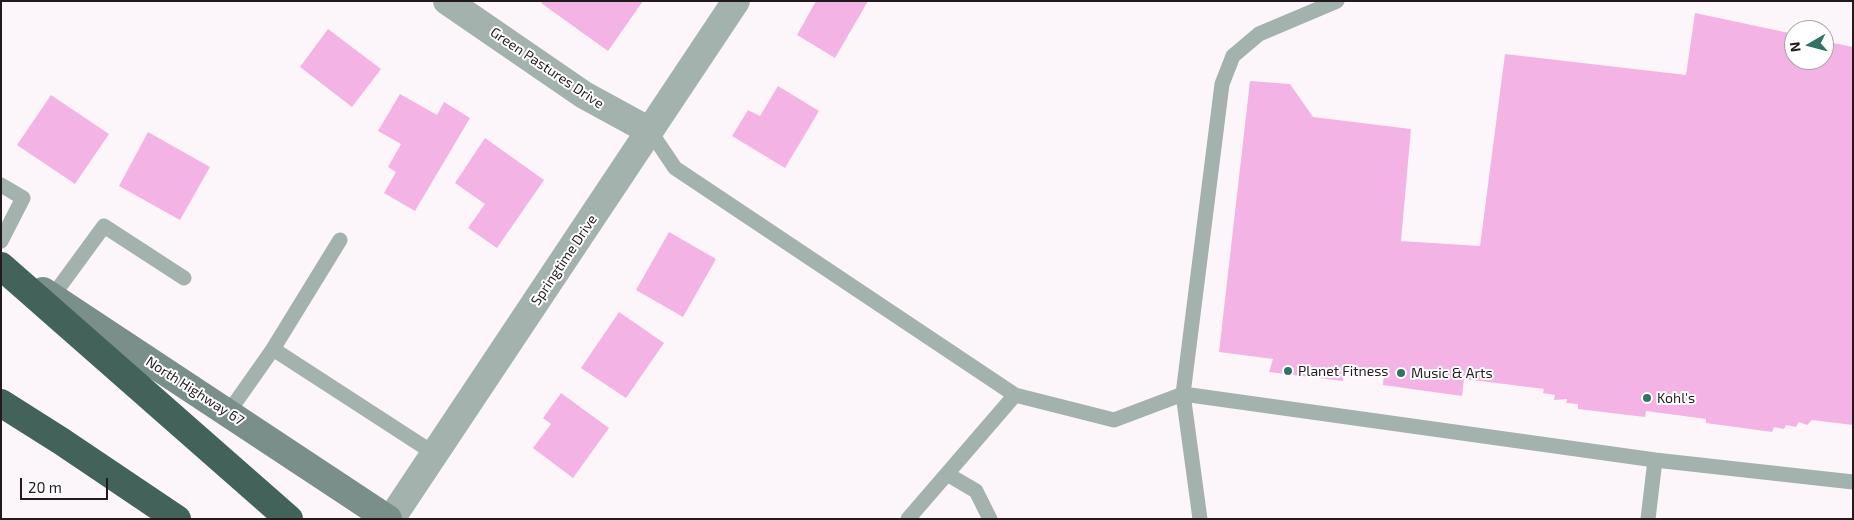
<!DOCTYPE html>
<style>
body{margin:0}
#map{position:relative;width:1854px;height:520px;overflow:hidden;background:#fcf6fa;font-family:"Exo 2",sans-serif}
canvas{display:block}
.frame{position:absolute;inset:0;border:2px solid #231a21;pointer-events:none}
.north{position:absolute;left:1784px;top:20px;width:50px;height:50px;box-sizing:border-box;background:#fff;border:1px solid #a7a3a6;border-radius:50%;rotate:262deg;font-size:14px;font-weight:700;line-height:20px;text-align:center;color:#231a21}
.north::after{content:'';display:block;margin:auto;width:18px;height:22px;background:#307364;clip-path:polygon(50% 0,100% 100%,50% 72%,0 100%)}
.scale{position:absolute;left:20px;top:478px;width:88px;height:22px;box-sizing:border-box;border:2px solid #231a21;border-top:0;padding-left:6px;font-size:15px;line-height:18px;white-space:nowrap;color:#231a21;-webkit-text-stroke:4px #fff;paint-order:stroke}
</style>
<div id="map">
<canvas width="1854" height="520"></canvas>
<div class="frame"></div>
<div class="north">N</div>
<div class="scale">20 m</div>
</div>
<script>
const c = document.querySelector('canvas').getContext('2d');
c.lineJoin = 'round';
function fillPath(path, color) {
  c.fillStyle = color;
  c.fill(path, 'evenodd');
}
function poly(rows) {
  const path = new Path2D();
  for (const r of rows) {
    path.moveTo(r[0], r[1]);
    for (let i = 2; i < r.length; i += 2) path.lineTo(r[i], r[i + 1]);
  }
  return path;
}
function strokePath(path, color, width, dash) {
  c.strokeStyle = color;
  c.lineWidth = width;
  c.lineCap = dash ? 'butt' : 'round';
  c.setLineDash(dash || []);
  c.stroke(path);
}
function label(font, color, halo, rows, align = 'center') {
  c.font = font + ' "Exo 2",sans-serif';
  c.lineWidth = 4;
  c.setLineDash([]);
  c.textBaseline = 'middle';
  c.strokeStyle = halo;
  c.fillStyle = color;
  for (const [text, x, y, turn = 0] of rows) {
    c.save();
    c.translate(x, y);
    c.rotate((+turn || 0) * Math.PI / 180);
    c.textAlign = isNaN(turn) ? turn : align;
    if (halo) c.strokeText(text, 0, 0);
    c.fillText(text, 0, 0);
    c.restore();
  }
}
const building = poly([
 [543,1,643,1,608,51,541,3],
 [816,1,868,1,835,58,797,35],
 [1695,13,1794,34,1794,60,1824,60,1824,41,1853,47,1853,425,1812,420,1807,425,1799,422,1796,427,1786,425,1784,429,1774,427,1772,432,1706,423,1706,419,1646,411,1645,417,1578,409,1578,404,1566,403,1567,399,1554,400,1555,395,1543,393,1544,389,1464,379,1462,396,1383,385,1384,371,1344,367,1343,381,1269,372,1273,359,1219,352,1250,81,1290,84,1313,117,1411,129,1401,241,1480,246,1505,54,1686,75],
 [328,29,381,69,352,107,300,67],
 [778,86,819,111,785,168,732,136,748,110,760,116],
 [400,94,437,115,444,102,470,118,415,211,384,193,396,172,388,167,401,144,378,131],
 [51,95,109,134,75,184,17,145],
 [148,132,210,167,180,220,119,186],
 [485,138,544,180,497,248,468,228,485,204,455,183],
 [669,232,716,259,683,317,636,290],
 [619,312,664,343,626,398,581,368],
 [561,393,609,428,573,478,533,448,551,424,543,418]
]);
const service = poly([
 [650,131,675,168,1015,395,908,519],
 [1,185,23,198,1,241],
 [52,297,104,226,184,278],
 [273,349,340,240],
 [1015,395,1114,420,1183,394,1655,460,1853,482],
 [228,413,273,349,435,454],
 [947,474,976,491,990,519],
 [1200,519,1183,394,1222,84,1233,56,1259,34,1337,1],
 [1648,519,1655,460]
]);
const minor = poly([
 [447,1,584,95,650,131],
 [391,519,736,1]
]);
const secondary = poly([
 [43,291,388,519]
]);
const motorway = poly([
 [1,266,289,519],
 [1,403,61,441,177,519]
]);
const markers = [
 [1288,371,5,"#307364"],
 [1401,373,5,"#307364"],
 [1647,398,5,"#307364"]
];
const streetNames = [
 ["Green Pastures Drive",547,68,34],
 ["Springtime Drive",564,260,-56],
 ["North Highway 67",195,391,33]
];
const poiNames = [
 ["Planet Fitness",1298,371],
 ["Music & Arts",1411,373],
 ["Kohl's",1657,398]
];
fillPath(building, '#f3b4e5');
strokePath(service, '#a3b2ad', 15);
strokePath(minor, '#a3b2ad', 28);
strokePath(secondary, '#7a8f89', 28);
strokePath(motorway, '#43625a', 28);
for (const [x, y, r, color] of markers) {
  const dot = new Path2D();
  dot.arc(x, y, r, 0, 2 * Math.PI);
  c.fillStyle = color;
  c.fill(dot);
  strokePath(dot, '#fff', 2);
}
label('14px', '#231a21', '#fff', streetNames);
label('14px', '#231a21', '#fff', poiNames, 'left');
</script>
